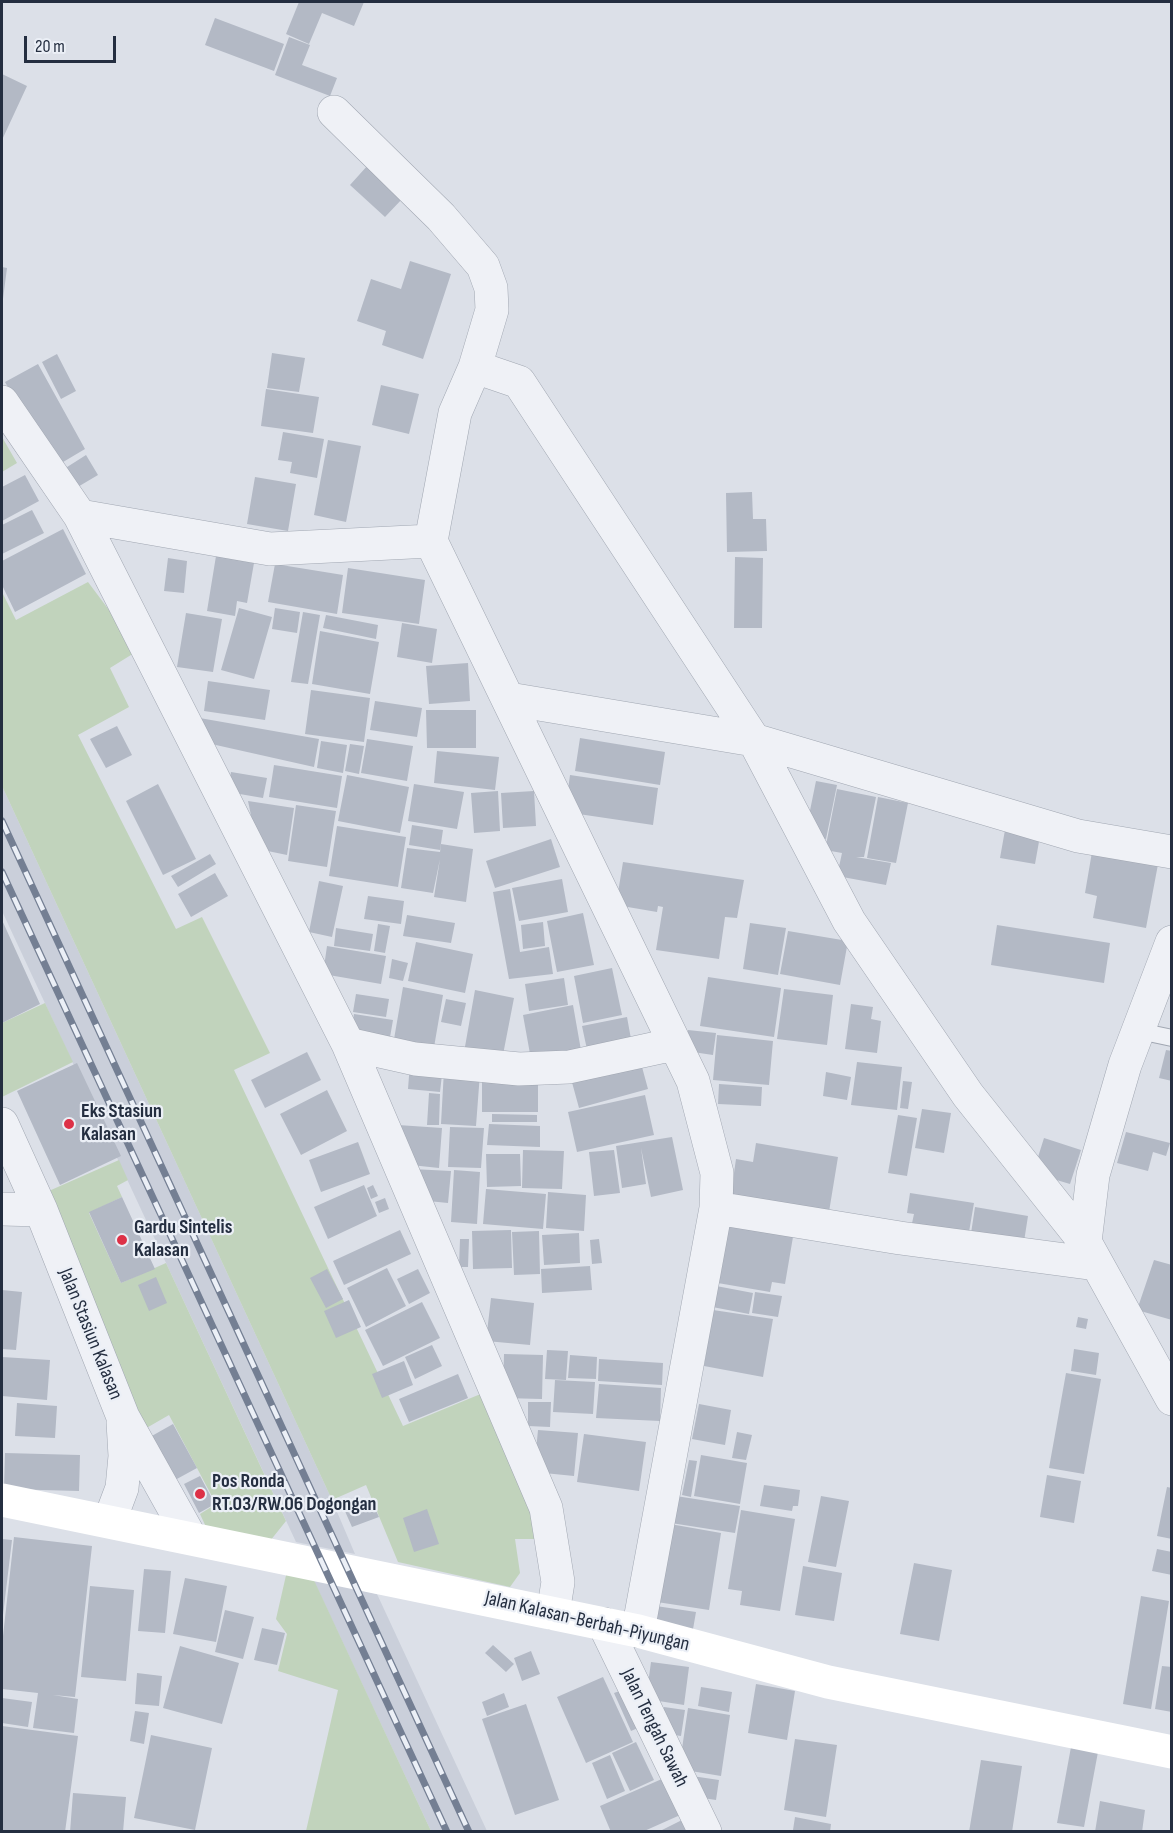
<!DOCTYPE html>
<style>
body{margin:0}
#map{position:relative;width:1173px;height:1833px;overflow:hidden;background:#dce0e8;font-family:"Sofia Sans Condensed",sans-serif}
canvas{display:block}
.frame{position:absolute;inset:0;border:3px solid #242e40;pointer-events:none}
.scale{position:absolute;left:24px;top:36px;width:92px;height:27px;box-sizing:border-box;border:3px solid #242e40;border-top:0;padding-left:8px;font-size:18px;line-height:21px;white-space:nowrap;color:#242e40;-webkit-text-stroke:4px #ebeff6;paint-order:stroke}
</style>
<div id="map">
<canvas width="1173" height="1833"></canvas>
<div class="frame"></div>
<div class="scale">20 m</div>
</div>
<script>
const c = document.querySelector('canvas').getContext('2d');
c.lineJoin = 'round';
function fillPath(path, color) {
  c.fillStyle = color;
  c.fill(path, 'evenodd');
}
function poly(rows) {
  const path = new Path2D();
  for (const r of rows) {
    path.moveTo(r[0], r[1]);
    for (let i = 2; i < r.length; i += 2) path.lineTo(r[i], r[i + 1]);
  }
  return path;
}
function strokePath(path, color, width, dash) {
  c.strokeStyle = color;
  c.lineWidth = width;
  c.lineCap = dash ? 'butt' : 'round';
  c.setLineDash(dash || []);
  c.stroke(path);
}
function label(font, color, halo, rows, align = 'center') {
  c.font = font + ' "Sofia Sans Condensed",sans-serif';
  c.lineWidth = 4.5;
  c.setLineDash([]);
  c.textBaseline = 'middle';
  c.strokeStyle = halo;
  c.fillStyle = color;
  for (const [text, x, y, turn = 0] of rows) {
    c.save();
    c.translate(x, y);
    c.rotate((+turn || 0) * Math.PI / 180);
    c.textAlign = isNaN(turn) ? turn : align;
    if (halo) c.strokeText(text, 0, 0);
    c.fillText(text, 0, 0);
    c.restore();
  }
}
const built = poly([
 [2,786,332,1500,355,1554,296,1542,2,911],
 [313,1579,377,1594,487,1831,431,1831]
]);
const green = poly([
 [2,437,17,463,2,472],
 [88,582,139,650,110,668,129,707,78,735,176,929,202,917,270,1053,234,1070,403,1426,483,1393,544,1528,536,1539,515,1539,520,1573,510,1587,398,1562,366,1485,332,1500,2,786,2,592,16,620],
 [45,1003,73,1062,2,1097,2,1023],
 [119,1160,128,1180,117,1186,122,1197,89,1213,121,1283,166,1263,286,1521,270,1541,206,1527,200,1514,216,1504,169,1415,143,1430,42,1194],
 [287,1571,313,1578,431,1831,306,1831,338,1690,278,1671,287,1634,276,1619]
]);
const building = poly([
 [299,2,364,2,354,26,322,13,309,44,286,34],
 [215,18,284,44,274,71,205,45],
 [289,37,310,45,302,65,337,78,330,96,275,75],
 [2,74,27,86,2,140],
 [368,165,403,198,385,217,350,185],
 [410,261,451,274,423,359,382,345,386,331,357,321,371,279,401,289],
 [2,267,7,268,3,299,2,299],
 [272,353,305,358,299,392,267,388],
 [57,354,76,391,61,399,42,362],
 [38,364,85,449,53,468,5,382],
 [381,385,419,394,409,434,372,425],
 [266,389,319,397,313,433,261,426],
 [283,432,324,439,317,478,290,473,292,462,278,460],
 [328,440,361,446,346,522,314,515],
 [86,455,98,475,76,488,64,469],
 [25,475,39,501,2,521,2,487],
 [255,477,296,484,288,531,247,524],
 [752,492,753,519,766,519,767,551,727,552,726,493],
 [32,510,44,533,2,554,2,525],
 [63,529,86,574,15,612,2,585,2,561],
 [216,556,254,563,247,603,237,601,235,616,207,611],
 [735,557,763,558,762,628,734,628],
 [168,558,187,561,184,593,164,591],
 [275,564,343,575,337,614,268,602],
 [348,568,425,580,419,624,342,613],
 [239,608,272,617,254,679,221,670],
 [275,608,300,612,297,633,272,629],
 [303,612,320,615,308,684,291,682],
 [186,613,222,619,213,672,177,667],
 [326,615,378,625,376,639,323,628],
 [402,623,437,629,432,663,397,657],
 [320,631,379,642,370,694,312,684],
 [468,663,470,701,429,704,426,666],
 [208,681,270,690,265,720,204,711],
 [311,690,370,698,364,742,305,734],
 [375,701,422,708,417,737,370,730],
 [426,710,476,710,476,748,427,748],
 [194,717,319,739,314,767,207,743],
 [117,726,132,755,106,768,90,739],
 [580,738,665,752,660,785,575,771],
 [367,739,413,746,407,781,361,773],
 [321,741,347,745,343,773,317,768],
 [350,744,364,746,359,774,345,771],
 [437,751,499,757,495,790,434,783],
 [274,765,342,776,337,808,269,797],
 [231,772,267,778,263,798,228,792],
 [347,775,409,787,400,833,338,821],
 [570,775,658,788,653,825,565,812],
 [816,781,837,785,826,839,805,835],
 [158,784,196,859,163,875,126,801],
 [414,784,464,792,457,829,408,821],
 [837,789,876,797,864,857,856,857,891,863,886,885,837,876,842,853,825,850],
 [498,791,500,831,474,833,471,793],
 [534,791,536,826,503,828,501,793],
 [878,797,908,803,896,863,867,858],
 [248,801,294,808,287,855,258,849],
 [296,805,336,811,327,867,288,861],
 [412,825,443,830,440,850,409,845],
 [337,826,406,837,398,887,329,876],
 [1005,830,1040,836,1035,864,1000,858],
 [551,839,560,867,495,888,486,861],
 [441,844,473,849,466,902,434,897,440,859,433,893,401,888,407,848,440,852],
 [1093,846,1159,859,1146,928,1093,918,1097,896,1085,893],
 [210,854,216,864,178,887,171,876],
 [623,862,744,880,737,918,725,917,719,959,656,950,663,907,658,906,657,912,616,905],
 [215,873,228,896,191,917,178,894],
 [562,879,568,912,519,921,512,888],
 [319,881,343,886,332,937,309,932],
 [510,889,520,952,549,947,553,974,509,979,493,892],
 [368,896,404,901,401,924,364,919],
 [583,913,594,965,557,972,547,921],
 [407,915,455,923,451,943,403,936],
 [2,920,40,1004,2,1023],
 [543,922,545,946,523,949,521,925],
 [750,923,786,928,778,975,743,969],
 [378,924,390,926,385,953,374,951],
 [997,925,1110,943,1104,983,991,965],
 [336,928,373,934,370,951,334,946],
 [788,931,848,941,840,985,780,974],
 [416,942,473,954,465,993,408,981],
 [327,946,386,956,381,984,323,974],
 [392,959,408,963,403,981,389,978],
 [612,968,622,1015,583,1023,574,976],
 [708,977,781,988,774,1037,700,1026],
 [564,978,568,1005,529,1011,525,984],
 [403,987,443,995,433,1053,393,1045],
 [784,989,833,995,827,1045,777,1039],
 [475,990,514,998,501,1065,463,1058],
 [356,994,389,999,386,1017,353,1012],
 [446,999,466,1003,461,1026,441,1022],
 [851,1004,873,1007,871,1019,881,1021,877,1053,845,1049],
 [573,1005,582,1056,532,1065,523,1015],
 [354,1014,393,1020,389,1043,350,1037],
 [627,1017,633,1050,589,1059,582,1026],
 [688,1030,716,1033,713,1055,686,1051],
 [717,1035,773,1041,769,1085,713,1080],
 [1166,1050,1172,1051,1172,1081,1159,1078],
 [307,1052,321,1080,265,1108,251,1080],
 [639,1056,648,1089,579,1108,570,1075],
 [857,1062,902,1067,897,1110,851,1105],
 [77,1063,121,1156,60,1185,17,1091],
 [410,1063,443,1066,440,1092,408,1089],
 [444,1070,480,1073,476,1126,441,1124],
 [826,1072,851,1077,847,1100,823,1096],
 [482,1075,538,1075,538,1112,482,1112],
 [903,1081,912,1082,908,1109,900,1108],
 [719,1084,762,1087,761,1106,718,1104],
 [327,1090,347,1131,301,1155,280,1114],
 [429,1093,440,1094,439,1125,427,1125],
 [645,1095,654,1135,577,1152,568,1112],
 [922,1109,951,1113,944,1153,915,1148],
 [492,1114,537,1115,537,1122,492,1122],
 [898,1115,917,1118,907,1176,888,1173],
 [489,1124,540,1126,540,1147,487,1145],
 [398,1125,442,1128,439,1168,411,1165],
 [450,1127,484,1128,481,1168,448,1167],
 [1126,1132,1170,1143,1166,1156,1153,1152,1148,1171,1117,1163],
 [672,1137,683,1190,651,1197,641,1148,646,1184,622,1188,616,1146],
 [1044,1138,1081,1150,1070,1184,1033,1173],
 [358,1142,370,1174,321,1192,309,1160],
 [756,1143,838,1157,828,1218,720,1200,725,1171,734,1173,736,1159,753,1162],
 [523,1150,564,1151,562,1189,522,1188],
 [614,1150,620,1193,594,1196,589,1152],
 [486,1154,520,1154,521,1186,487,1187],
 [412,1169,451,1171,448,1203,428,1201],
 [454,1170,480,1172,477,1224,451,1222],
 [364,1185,377,1216,328,1239,314,1207],
 [373,1185,378,1196,371,1199,367,1188],
 [486,1189,546,1194,543,1229,483,1224],
 [548,1192,586,1195,584,1231,546,1228],
 [910,1193,974,1203,969,1232,911,1228,914,1214,907,1213],
 [122,1197,155,1269,121,1283,89,1212],
 [385,1198,389,1209,379,1213,375,1202],
 [975,1207,1028,1216,1023,1248,970,1240],
 [723,1218,794,1231,785,1284,772,1282,770,1292,712,1282],
 [400,1230,411,1254,344,1285,333,1261],
 [511,1230,512,1268,473,1269,472,1231],
 [539,1231,540,1274,514,1275,512,1232],
 [579,1233,580,1263,544,1265,542,1235],
 [460,1239,469,1239,468,1267,459,1267],
 [599,1239,602,1263,592,1264,590,1240],
 [1154,1260,1172,1265,1172,1320,1137,1310],
 [590,1266,592,1290,542,1293,541,1269],
 [387,1268,406,1306,366,1327,347,1288],
 [327,1269,343,1299,326,1308,310,1278],
 [418,1269,430,1293,409,1304,397,1279],
 [156,1277,167,1303,149,1311,138,1285],
 [711,1285,753,1293,749,1314,707,1306],
 [2,1290,22,1292,16,1350,2,1349],
 [755,1292,782,1296,778,1317,752,1313],
 [491,1298,534,1303,530,1345,486,1341],
 [349,1300,361,1327,336,1338,324,1311],
 [422,1302,440,1338,383,1366,365,1330],
 [713,1310,773,1319,763,1377,704,1366],
 [1078,1317,1088,1319,1086,1329,1076,1327],
 [432,1345,442,1366,415,1379,405,1357],
 [1074,1349,1099,1353,1096,1375,1071,1371],
 [547,1350,568,1351,566,1380,545,1379],
 [504,1354,543,1355,542,1399,503,1398],
 [570,1355,597,1357,596,1379,568,1378],
 [2,1357,50,1360,47,1400,2,1396],
 [599,1359,663,1363,662,1385,598,1381],
 [404,1361,413,1385,382,1398,372,1374],
 [1066,1373,1101,1379,1084,1474,1049,1468],
 [458,1374,468,1398,409,1422,399,1399],
 [555,1380,595,1382,593,1414,553,1412],
 [599,1384,661,1388,660,1421,596,1418],
 [528,1402,551,1402,550,1427,528,1426],
 [17,1403,57,1406,55,1438,15,1436],
 [699,1404,731,1410,725,1445,692,1439],
 [173,1424,197,1468,175,1480,150,1437],
 [538,1430,578,1433,574,1476,534,1472],
 [737,1432,752,1435,746,1460,732,1458],
 [584,1434,646,1442,639,1491,577,1482],
 [5,1453,80,1455,79,1491,4,1489],
 [701,1455,747,1463,740,1504,694,1496],
 [689,1460,697,1461,691,1497,682,1495],
 [1047,1475,1081,1481,1074,1523,1040,1517],
 [200,1476,215,1504,199,1513,184,1484],
 [764,1485,800,1490,798,1506,793,1506,792,1511,760,1506],
 [1167,1487,1172,1488,1172,1539,1157,1536],
 [676,1496,740,1506,735,1533,671,1523],
 [821,1496,849,1501,836,1567,808,1562],
 [370,1498,379,1517,352,1527,344,1509],
 [427,1509,439,1544,414,1552,403,1518],
 [741,1510,795,1519,780,1611,740,1605,742,1591,728,1589],
 [670,1524,721,1533,709,1610,657,1602],
 [14,1537,92,1546,75,1697,53,1695,78,1699,74,1733,33,1728,38,1693,2,1689,2,1645],
 [2,1539,12,1540,3,1615,2,1615],
 [1157,1549,1172,1552,1172,1575,1152,1571],
 [914,1563,952,1570,939,1641,900,1634],
 [803,1566,842,1573,834,1621,795,1615],
 [144,1569,171,1571,165,1633,138,1631],
 [185,1578,227,1586,216,1642,173,1634],
 [90,1586,134,1590,126,1681,81,1677],
 [1141,1596,1169,1601,1151,1709,1123,1704],
 [656,1606,696,1612,692,1635,653,1628],
 [225,1610,254,1617,243,1659,215,1652],
 [262,1628,285,1633,277,1665,254,1660],
 [493,1645,514,1664,506,1672,485,1653],
 [180,1646,239,1663,222,1724,163,1708],
 [531,1651,540,1674,522,1681,514,1658],
 [651,1662,689,1667,684,1705,646,1699],
 [1162,1666,1172,1667,1172,1712,1155,1709],
 [137,1673,162,1676,159,1706,135,1704],
 [603,1677,633,1742,586,1763,557,1697],
 [756,1684,795,1691,787,1740,748,1733],
 [631,1687,647,1724,631,1731,614,1693],
 [701,1687,732,1692,729,1712,698,1706],
 [504,1693,509,1707,487,1716,482,1702],
 [2,1698,32,1702,28,1727,2,1723],
 [526,1704,559,1800,515,1815,482,1719],
 [664,1707,685,1710,681,1736,661,1733],
 [688,1708,730,1715,721,1776,679,1769],
 [135,1711,149,1713,144,1744,130,1741],
 [2,1726,78,1736,65,1832,2,1832],
 [151,1735,212,1748,195,1830,134,1818],
 [795,1739,837,1745,826,1817,784,1810],
 [636,1742,654,1780,630,1791,612,1753],
 [1071,1747,1098,1752,1084,1827,1057,1823],
 [610,1755,625,1791,607,1799,592,1763],
 [981,1760,1022,1766,1012,1832,969,1832],
 [671,1775,687,1812,642,1832,611,1832,600,1806],
 [692,1776,719,1780,716,1800,690,1796],
 [73,1793,126,1797,123,1832,70,1832],
 [1100,1801,1145,1810,1142,1832,1095,1832],
 [795,1817,831,1824,830,1832,793,1830],
 [686,1818,692,1832,658,1832]
]);
const lane = poly([
 [1139,1031,1172,1038]
]);
const street = poly([
 [334,112,441,217,483,266,491,288,492,310,475,367,455,413,431,541,693,1081,717,1173,716,1208,638,1631],
 [475,367,519,382,754,740,849,921,968,1095,1085,1242,1172,1399],
 [2,402,80,516,348,1044,546,1508,558,1582,553,1613],
 [80,516,270,549,431,541],
 [509,699,754,740,1078,836,1172,852],
 [348,1044,415,1059,519,1069,569,1067,675,1044],
 [2,1124,41,1210,123,1417,190,1537],
 [716,1208,900,1238,1096,1264],
 [2,1209,41,1210],
 [1085,1242,1093,1175,1125,1065,1172,942],
 [110,1520,122,1488,125,1456,123,1422],
 [604,1624,705,1832]
]);
const secondary = poly([
 [2,1500,638,1631,828,1682,1172,1752]
]);
const rail = poly([
 [2,821,469,1832],
 [2,872,447,1832]
]);
const markers = [
 [69,1124,6,"#dd3147"],
 [122,1240,6,"#dd3147"],
 [200,1494,6,"#dd3147"]
];
const poiNames = [
 ["Eks Stasiun",81,1112],
 ["Kalasan",81,1135],
 ["Gardu Sintelis",134,1228],
 ["Kalasan",134,1251],
 ["Pos Ronda",212,1482],
 ["RT.03/RW.06 Dogongan",212,1505]
];
const streetNames = [
 ["Jalan Stasiun Kalasan",90,1334,68],
 ["Jalan Kalasan-Berbah-Piyungan",587,1622,13],
 ["Jalan Tengah Sawah",654,1728,64]
];
fillPath(built, '#cacfda');
fillPath(green, '#c1d3bc');
fillPath(building, '#b3b9c5');
strokePath(lane, '#a1a7b2', 18);
strokePath(street, '#a1a7b2', 34);
strokePath(lane, '#eff1f6', 16);
strokePath(street, '#eff1f6', 33);
strokePath(secondary, '#fff', 33);
strokePath(rail, '#747f93', 7);
strokePath(rail, '#ebeff6', 4.5, [14]);
for (const [x, y, r, color] of markers) {
  const dot = new Path2D();
  dot.arc(x, y, r, 0, 2 * Math.PI);
  c.fillStyle = color;
  c.fill(dot);
  strokePath(dot, '#ebeff6', 2);
}
label('bold 20px', '#242e40', '#ebeff6', poiNames, 'left');
label('20px', '#242e40', '#ebeff6', streetNames);
</script>
